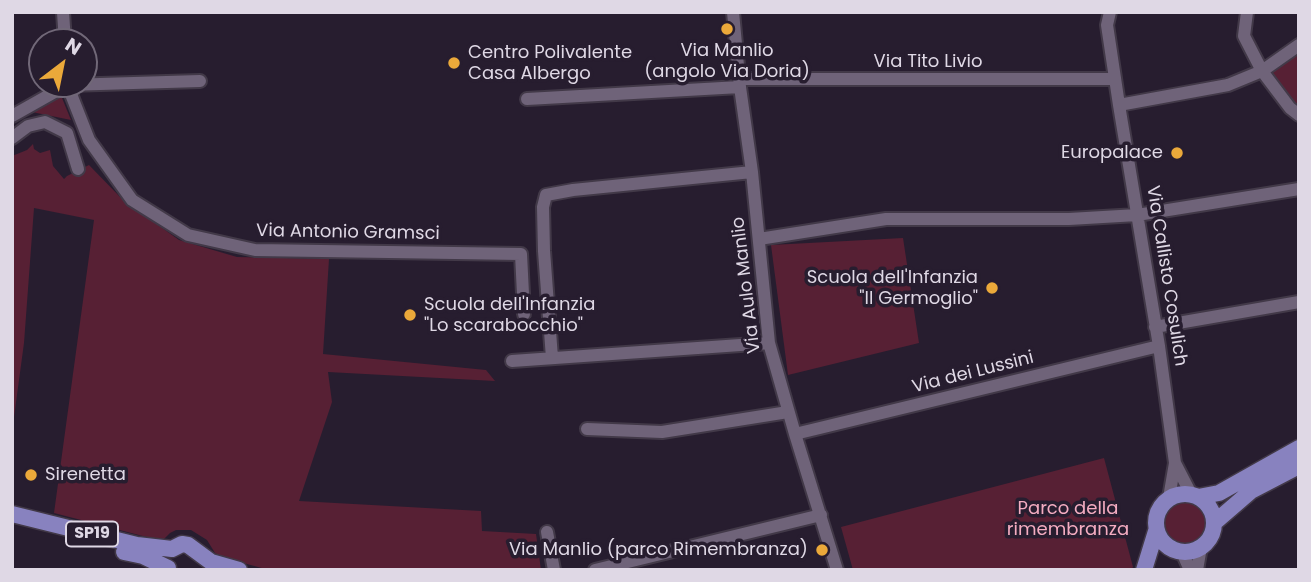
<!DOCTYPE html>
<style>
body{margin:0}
#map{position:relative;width:1311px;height:582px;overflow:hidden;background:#271d2f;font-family:Poppins,sans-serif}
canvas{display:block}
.frame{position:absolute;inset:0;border:14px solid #dfd8e5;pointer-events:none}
.north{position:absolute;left:28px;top:28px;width:70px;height:70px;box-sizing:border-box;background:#271d2f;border:2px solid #716878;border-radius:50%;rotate:32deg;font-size:19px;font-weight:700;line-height:28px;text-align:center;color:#dfd8e5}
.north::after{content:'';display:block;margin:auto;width:24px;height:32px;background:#eba93a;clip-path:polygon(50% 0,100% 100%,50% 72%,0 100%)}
</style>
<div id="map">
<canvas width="1311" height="582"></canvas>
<div class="frame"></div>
<div class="north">N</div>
</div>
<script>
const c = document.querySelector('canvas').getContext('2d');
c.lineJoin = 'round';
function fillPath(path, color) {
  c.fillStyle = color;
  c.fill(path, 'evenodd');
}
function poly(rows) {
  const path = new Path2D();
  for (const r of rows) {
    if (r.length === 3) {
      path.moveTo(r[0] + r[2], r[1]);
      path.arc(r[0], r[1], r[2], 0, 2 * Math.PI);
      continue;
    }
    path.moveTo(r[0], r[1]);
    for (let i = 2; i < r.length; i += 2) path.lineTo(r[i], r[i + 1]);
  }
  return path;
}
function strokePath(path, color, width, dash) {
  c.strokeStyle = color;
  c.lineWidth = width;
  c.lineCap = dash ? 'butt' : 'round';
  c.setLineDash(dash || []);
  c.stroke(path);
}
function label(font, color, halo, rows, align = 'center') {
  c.font = font + ' Poppins,sans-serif';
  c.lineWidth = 7;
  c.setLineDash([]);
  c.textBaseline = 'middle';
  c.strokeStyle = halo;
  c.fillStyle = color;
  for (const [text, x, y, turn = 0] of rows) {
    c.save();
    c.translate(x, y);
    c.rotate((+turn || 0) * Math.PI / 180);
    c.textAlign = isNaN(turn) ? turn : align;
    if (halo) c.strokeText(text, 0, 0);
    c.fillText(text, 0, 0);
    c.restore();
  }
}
const green = poly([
 [1299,48,1299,111,1265,72],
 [59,96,62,98,71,120,32,112,52,97],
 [33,144,34,149,40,153,50,150,53,166,64,179,67,176,89,165,123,200,179,240,237,257,329,259,323,354,486,370,495,381,328,372,332,402,299,501,481,511,482,531,536,534,541,570,296,570,290,568,287,570,269,570,225,558,215,553,207,540,191,530,176,530,170,533,162,541,54,513,94,220,34,208,24,343,12,432,12,156,27,150],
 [903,238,919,343,788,375,771,245],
 [1104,458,1133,567,1131,570,853,570,841,527],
 [1185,524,23]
]);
const minor = poly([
 [63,12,65,42],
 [733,12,740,87,752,172,769,343,795,434,837,570],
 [1110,12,1107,25,1119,105,1159,346,1175,463,1191,494],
 [1247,12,1244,36,1262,71,1290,108,1299,115],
 [740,79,1115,79],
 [67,84,89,140,132,200,188,235,255,250,521,254,524,314],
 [527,99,740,87],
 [1119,105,1228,85,1262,71,1299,45],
 [12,116,67,85,200,81],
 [12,138,28,126,45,122,67,133,78,169],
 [759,239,886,219,1069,219,1137,215,1299,189],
 [1155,327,1299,302],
 [552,358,544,251,543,207,546,195,573,190,752,172],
 [512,361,769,343],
 [587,429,662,432,788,412],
 [795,434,1159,346],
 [1169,498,1175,463],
 [547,532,554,570],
 [1182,552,1190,570],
 [595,570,821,515],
 [1197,570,1201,547]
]);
const major = poly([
 [1185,523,29],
 [1198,497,1219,493,1299,448],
 [12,514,137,545,172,549,182,544,188,545,211,562,239,570],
 [1214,523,1251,491,1299,466],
 [124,552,143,556,168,568],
 [1144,570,1156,531]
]);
const markers = [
 [727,29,7,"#eba93a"],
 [454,63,7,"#eba93a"],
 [1177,153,7,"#eba93a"],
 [992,288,7,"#eba93a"],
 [410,315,7,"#eba93a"],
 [31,475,7,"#eba93a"],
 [822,550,7,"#eba93a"]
];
const shields = [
 [92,534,52]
];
const shieldNames = [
 ["SP19",92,534]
];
const poiNames = [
 ["Via Manlio",727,51,"center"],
 ["(angolo Via Doria)",727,72,"center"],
 ["Centro Polivalente",468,53],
 ["Casa Albergo",468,74],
 ["Europalace",1163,153,"right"],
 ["Scuola dell'Infanzia",978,278,"right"],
 ["\"Il Germoglio\"",978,299,"right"],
 ["Scuola dell'Infanzia",424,305],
 ["\"Lo scarabocchio\"",424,326],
 ["Sirenetta",45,475],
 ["Via Manlio (parco Rimembranza)",808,550,"right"]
];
const streetNames = [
 ["Via Tito Livio",928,62],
 ["Via Antonio Gramsci",348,233,1],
 ["Via Callisto Cosulich",1166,276,81],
 ["Via Aulo Manlio",747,285,-97],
 ["Via dei Lussini",973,373,-14]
];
const parkNames = [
 ["Parco della",1068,509],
 ["rimembranza",1068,530]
];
fillPath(green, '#572034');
strokePath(minor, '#423948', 16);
strokePath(major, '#423948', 19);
strokePath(minor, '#6f6379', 12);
strokePath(major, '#8882bf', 16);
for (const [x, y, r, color] of markers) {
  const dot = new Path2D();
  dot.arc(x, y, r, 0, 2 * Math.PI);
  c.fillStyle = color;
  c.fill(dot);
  strokePath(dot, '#271d2f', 2.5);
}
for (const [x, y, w] of shields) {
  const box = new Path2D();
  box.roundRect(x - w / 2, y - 12.5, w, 25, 5);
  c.fillStyle = '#271d2f';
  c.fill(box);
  strokePath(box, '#dfd8e5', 2);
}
label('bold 16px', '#dfd8e5', null, shieldNames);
label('18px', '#dfd8e5', '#271d2f', poiNames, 'left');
label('18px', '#dfd8e5', '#271d2f', streetNames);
label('18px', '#f4acc1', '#271d2f', parkNames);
</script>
